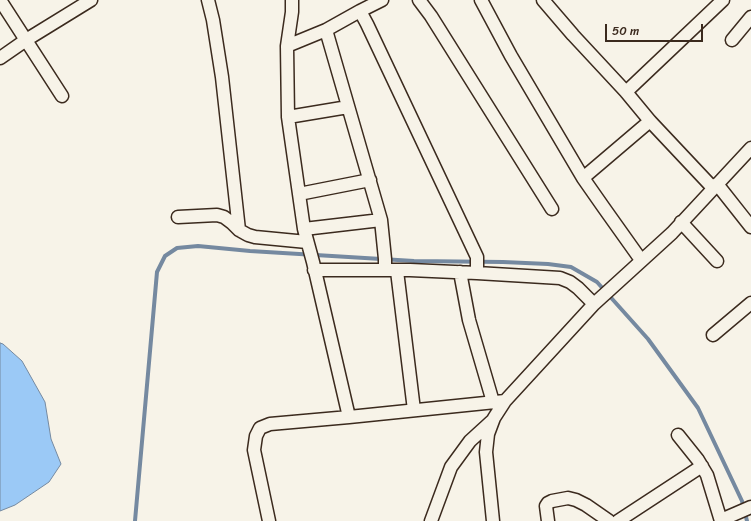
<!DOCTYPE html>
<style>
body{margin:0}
#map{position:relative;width:751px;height:521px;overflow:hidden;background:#f7f3e8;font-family:Sriracha,sans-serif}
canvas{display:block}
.scale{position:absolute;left:605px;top:24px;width:98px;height:18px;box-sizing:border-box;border:2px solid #3b2a1e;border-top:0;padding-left:5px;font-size:12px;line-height:14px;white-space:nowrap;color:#3b2a1e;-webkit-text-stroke:3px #f7f3e8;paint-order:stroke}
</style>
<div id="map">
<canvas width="751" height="521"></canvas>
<div class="scale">50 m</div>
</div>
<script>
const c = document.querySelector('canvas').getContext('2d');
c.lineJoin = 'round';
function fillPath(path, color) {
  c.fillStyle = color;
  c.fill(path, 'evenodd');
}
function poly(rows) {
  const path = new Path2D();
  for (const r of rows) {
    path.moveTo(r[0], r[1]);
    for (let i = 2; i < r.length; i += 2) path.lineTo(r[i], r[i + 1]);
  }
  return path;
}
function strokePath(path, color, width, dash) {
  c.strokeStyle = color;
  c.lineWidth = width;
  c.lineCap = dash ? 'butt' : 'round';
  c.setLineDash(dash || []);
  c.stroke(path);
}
const water = poly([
 [0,343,3,344,22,361,45,402,51,439,61,464,49,482,15,505,0,511,0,343]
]);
const stream = poly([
 [135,521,157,272,165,256,177,248,198,246,250,251,414,261,503,262,548,264,571,267,597,282,648,339,698,408,742,501,747,521]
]);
const minor = poly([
 [0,0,62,96],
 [208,0,213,20,222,77,239,230],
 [292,0,292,12,287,46,288,117,304,229,313,262,349,417],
 [419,0,431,16,552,209],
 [481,0,511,56,583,178,604,208,641,260],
 [543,0,573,35,626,92,650,121,713,188],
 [360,11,382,0],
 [326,30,381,220,385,259,385,270],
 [732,40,751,17],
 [287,46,326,30,360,11,367,24,477,257,477,273],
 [0,58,26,40,91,0],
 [626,92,723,0],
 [288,117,348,107],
 [583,178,650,121],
 [717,184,751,227],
 [299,194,370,180],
 [178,217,217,215,224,217,232,223,239,230,248,235,255,237,307,242],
 [681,222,717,261],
 [304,229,381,220],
 [314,270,410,270,477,273,560,278,570,282,578,288,594,304],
 [397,271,414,410],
 [460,272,469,320,493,402],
 [713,335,751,303],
 [678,435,698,460,707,475,721,521],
 [721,520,751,507],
 [269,521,254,450,256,436,260,428,270,424,349,417,505,401],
 [431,521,451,467,470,441,493,420],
 [493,521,486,452,488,434,494,418,505,401,594,304,672,233,751,148],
 [548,521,546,506,548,503,552,501,568,498,576,500,586,505,609,521],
 [618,521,702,466]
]);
fillPath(water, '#9bc9f6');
strokePath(water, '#7589a0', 1);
strokePath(stream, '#7589a0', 4);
strokePath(minor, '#3b2a1e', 15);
strokePath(minor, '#f7f3e8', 12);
</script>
